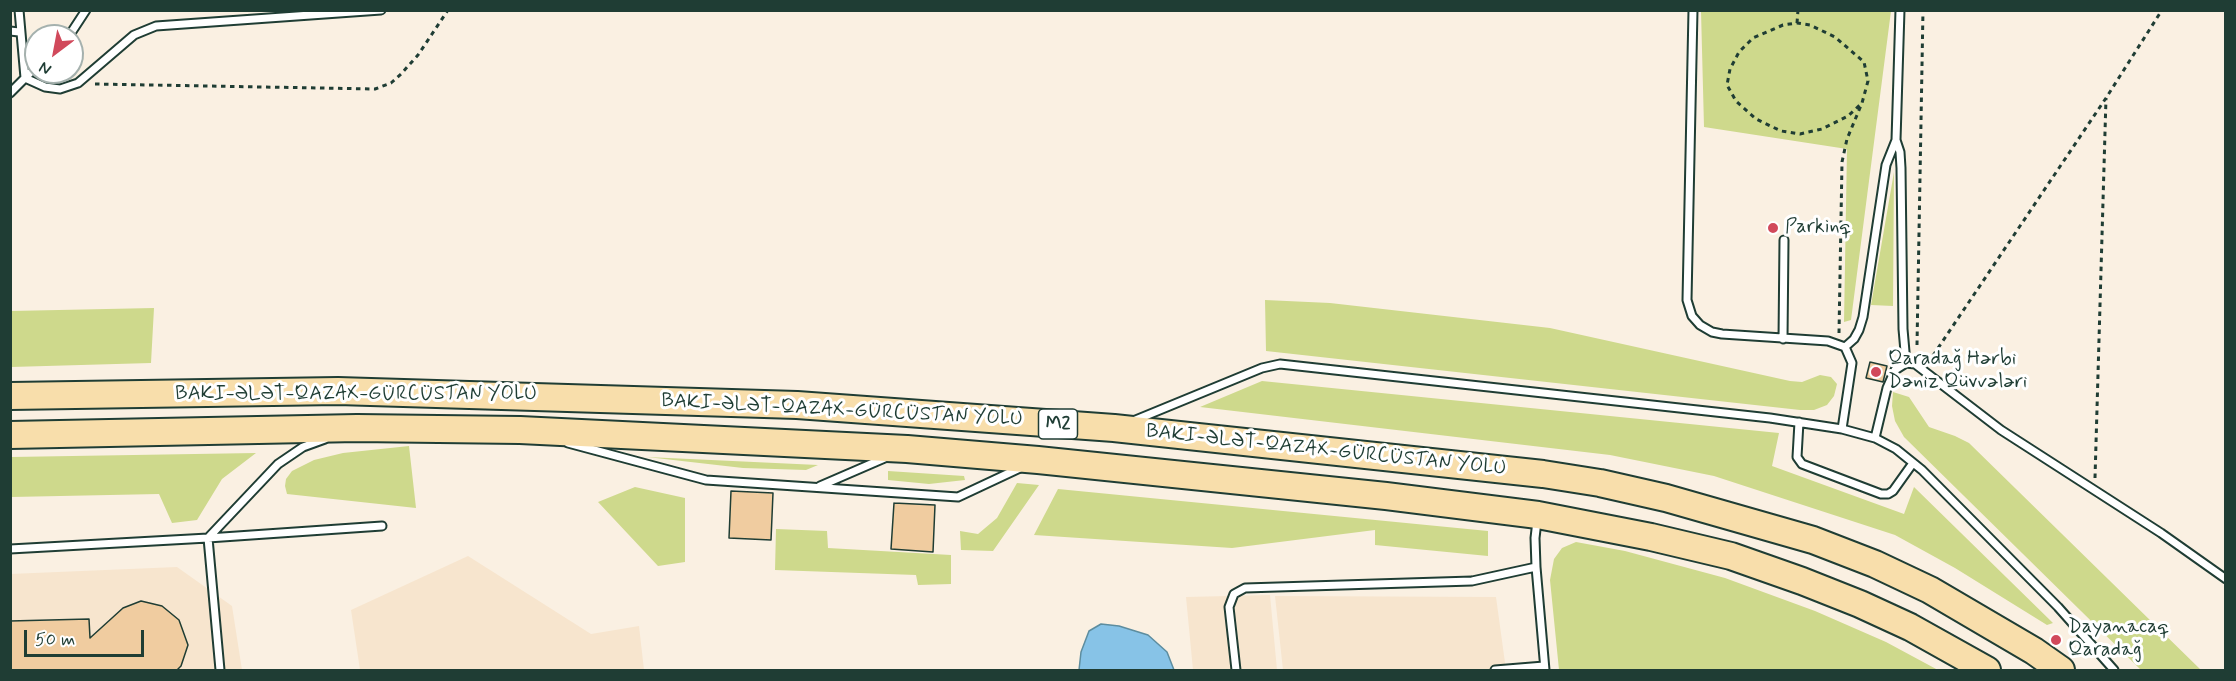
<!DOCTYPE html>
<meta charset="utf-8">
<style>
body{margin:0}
#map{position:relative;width:2236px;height:681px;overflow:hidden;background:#faf0e2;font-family:Mynerve,sans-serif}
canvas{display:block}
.frame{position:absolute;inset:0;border:12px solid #1f3d34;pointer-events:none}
.north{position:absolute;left:24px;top:24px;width:60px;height:60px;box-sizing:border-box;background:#fff;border:2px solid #a5b1ae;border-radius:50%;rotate:212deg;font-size:16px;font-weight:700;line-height:24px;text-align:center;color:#1f3d34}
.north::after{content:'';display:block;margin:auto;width:21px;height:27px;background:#d1495b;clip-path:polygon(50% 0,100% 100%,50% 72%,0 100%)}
.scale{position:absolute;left:24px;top:630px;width:120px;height:27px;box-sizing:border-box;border:3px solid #1f3d34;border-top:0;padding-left:8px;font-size:18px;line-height:21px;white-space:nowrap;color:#1f3d34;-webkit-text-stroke:4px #fff;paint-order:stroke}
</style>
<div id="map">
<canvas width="2236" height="681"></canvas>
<div class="frame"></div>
<div class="north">N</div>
<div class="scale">50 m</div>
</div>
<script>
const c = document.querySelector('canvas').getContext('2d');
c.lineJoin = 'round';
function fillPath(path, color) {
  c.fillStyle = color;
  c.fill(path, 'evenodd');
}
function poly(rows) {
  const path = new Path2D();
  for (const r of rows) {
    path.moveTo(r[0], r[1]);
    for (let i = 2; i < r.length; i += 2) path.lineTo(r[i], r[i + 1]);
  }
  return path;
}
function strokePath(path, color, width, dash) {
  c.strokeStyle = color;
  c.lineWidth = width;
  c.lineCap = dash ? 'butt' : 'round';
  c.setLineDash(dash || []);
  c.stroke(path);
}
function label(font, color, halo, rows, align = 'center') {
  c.font = font + ' Mynerve,sans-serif';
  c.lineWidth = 6;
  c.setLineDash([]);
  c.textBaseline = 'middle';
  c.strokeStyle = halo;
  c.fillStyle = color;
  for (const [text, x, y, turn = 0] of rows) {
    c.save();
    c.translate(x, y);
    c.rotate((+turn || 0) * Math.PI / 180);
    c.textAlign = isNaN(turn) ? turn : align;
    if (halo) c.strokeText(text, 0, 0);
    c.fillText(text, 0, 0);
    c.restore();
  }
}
const built = poly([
 [468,556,591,634,639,626,644,670,360,670,351,610],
 [177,567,232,606,242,670,11,670,10,574],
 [1270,595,1277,670,1193,670,1186,597],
 [1275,596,1496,597,1506,670,1283,670]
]);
const green = poly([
 [1701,11,1891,11,1851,320,1844,322,1847,149,1704,127],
 [1894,172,1893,306,1871,305],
 [1265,300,1330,303,1550,328,1790,381,1802,382,1820,375,1831,377,1837,384,1834,396,1827,405,1814,410,1800,410,1266,351],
 [154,308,151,363,11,367,11,311],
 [1262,381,1779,433,1772,466,1904,514,1914,487,2053,623,2047,625,1955,568,1895,535,1714,476,1610,455,1200,407],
 [1893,392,1909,397,1929,427,1955,436,1969,443,2201,670,2141,670,1904,437,1895,421,1892,406],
 [409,446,416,508,287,494,285,486,286,479,292,471,314,460,343,453],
 [256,453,222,479,197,520,172,523,159,494,11,497,11,457],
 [647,457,818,465,806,470,743,468],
 [888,471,964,476,965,480,929,484,888,480],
 [1017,483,1039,485,993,551,961,550,960,531,978,534,997,518],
 [635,487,685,498,685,562,658,566,598,502],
 [1058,489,1488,531,1488,556,1375,545,1375,530,1232,548,1034,535],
 [776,529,827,531,828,548,951,555,951,584,918,585,916,575,775,570],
 [1576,542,1625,551,1725,578,1815,611,1886,642,1938,670,1559,670,1550,580,1554,559,1562,548]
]);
const water = poly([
 [1101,624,1119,626,1148,635,1167,652,1174,670,1079,670,1081,652,1089,631,1101,624]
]);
const building = poly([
 [1870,362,1887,366,1883,382,1866,378,1870,362],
 [731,491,773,493,771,540,729,538,731,491],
 [894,503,935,505,933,552,891,549,894,503],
 [141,601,162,606,179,620,188,645,181,666,177,670,10,670,10,621,89,619,90,638,123,608,141,601]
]);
const path = poly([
 [1797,23,1798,10],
 [95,84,375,89,391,83,401,74,418,55,448,10],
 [1839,333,1842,162,1847,139,1862,103,1868,81,1864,62,1835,37,1810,25,1797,23,1783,25,1753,38,1739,52,1730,69,1727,85,1736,101,1756,119,1781,131,1800,134,1822,129,1848,116,1862,103],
 [1917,345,1923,10],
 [1928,363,2106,98,2162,10],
 [2095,478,2106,98]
]);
const lane = poly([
 [19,10,25,78],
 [1693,10,1687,300,1692,316,1700,325,1712,332,1722,334,1828,341,1845,347,1852,363,1842,429],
 [10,31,19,32],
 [69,36,86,10],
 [25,78,45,87,60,89,78,83,134,35,156,26,381,10],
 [10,93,36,67],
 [1896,140,1900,152,1901,168,1903,329,1906,363],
 [1783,339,1784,240],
 [1845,347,1854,339,1859,330,1863,317,1886,165,1896,140,1900,10],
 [1133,421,1262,368,1280,364,1770,418,1842,429,1875,438,1896,449,1922,470,2058,607,2114,670],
 [1799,422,1797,457,1802,464,1881,494,1888,494,1893,491,1913,463],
 [1875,438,1887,388,1895,370,1906,363,1915,364,2001,430,2161,533,2226,579],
 [568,443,706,480,958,497,1022,467],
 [820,486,887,457],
 [1537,521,1535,538,1536,567,1545,670],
 [10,549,208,538,382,526],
 [220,670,208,538,278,464,303,447,325,439],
 [1236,670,1229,607,1234,594,1245,588,1472,581,1536,567],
 [1495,670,1544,666]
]);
const highway = poly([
 [10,396,338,391,797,405,1114,428,1543,474,1600,483,1666,498,1813,540,1875,564,1930,590,2034,651,2061,670],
 [10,435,357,428,520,430,907,449,1038,460,1386,496,1538,515,1651,537,1731,556,1802,581,1860,604,1910,627,1987,670]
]);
const markers = [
 [1773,228,6,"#d1495b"],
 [1876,372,6,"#d1495b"],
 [2056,640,6,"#d1495b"]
];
const shields = [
 [1058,424,39]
];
const shieldNames = [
 ["M2",1058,424]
];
const poiNames = [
 ["Parkinq",1785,228],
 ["Qaradağ Hərbi",1888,360],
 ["Dəniz Qüvvələri",1888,383],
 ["Dayanacaq",2068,628],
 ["Qaradağ",2068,651]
];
const streetNames = [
 ["BAKI-ƏLƏT-QAZAX-GÜRCÜSTAN YOLU",356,395],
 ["BAKI-ƏLƏT-QAZAX-GÜRCÜSTAN YOLU",842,411,3],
 ["BAKI-ƏLƏT-QAZAX-GÜRCÜSTAN YOLU",1326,451,6]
];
fillPath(built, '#f7e5ce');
fillPath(green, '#ced98c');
fillPath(water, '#87c3e7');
strokePath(water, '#5d8d9f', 1.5);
fillPath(building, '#f0cca0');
strokePath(building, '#1f3d34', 1.5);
strokePath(lane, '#1f3d34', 11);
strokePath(highway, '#1f3d34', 30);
strokePath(path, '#1f3d34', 3, [4.5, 4.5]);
strokePath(lane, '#fff', 7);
strokePath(highway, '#f8deab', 26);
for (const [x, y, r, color] of markers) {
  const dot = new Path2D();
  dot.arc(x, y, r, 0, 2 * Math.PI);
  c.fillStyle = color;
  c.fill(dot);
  strokePath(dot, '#fff', 2);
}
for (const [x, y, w] of shields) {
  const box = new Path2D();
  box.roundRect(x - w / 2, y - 15, w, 30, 4.5);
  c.fillStyle = '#fff';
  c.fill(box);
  strokePath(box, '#1f3d34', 1.5);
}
label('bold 18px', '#1f3d34', null, shieldNames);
label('20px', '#1f3d34', '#fff', poiNames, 'left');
label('20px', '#1f3d34', '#fff', streetNames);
</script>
